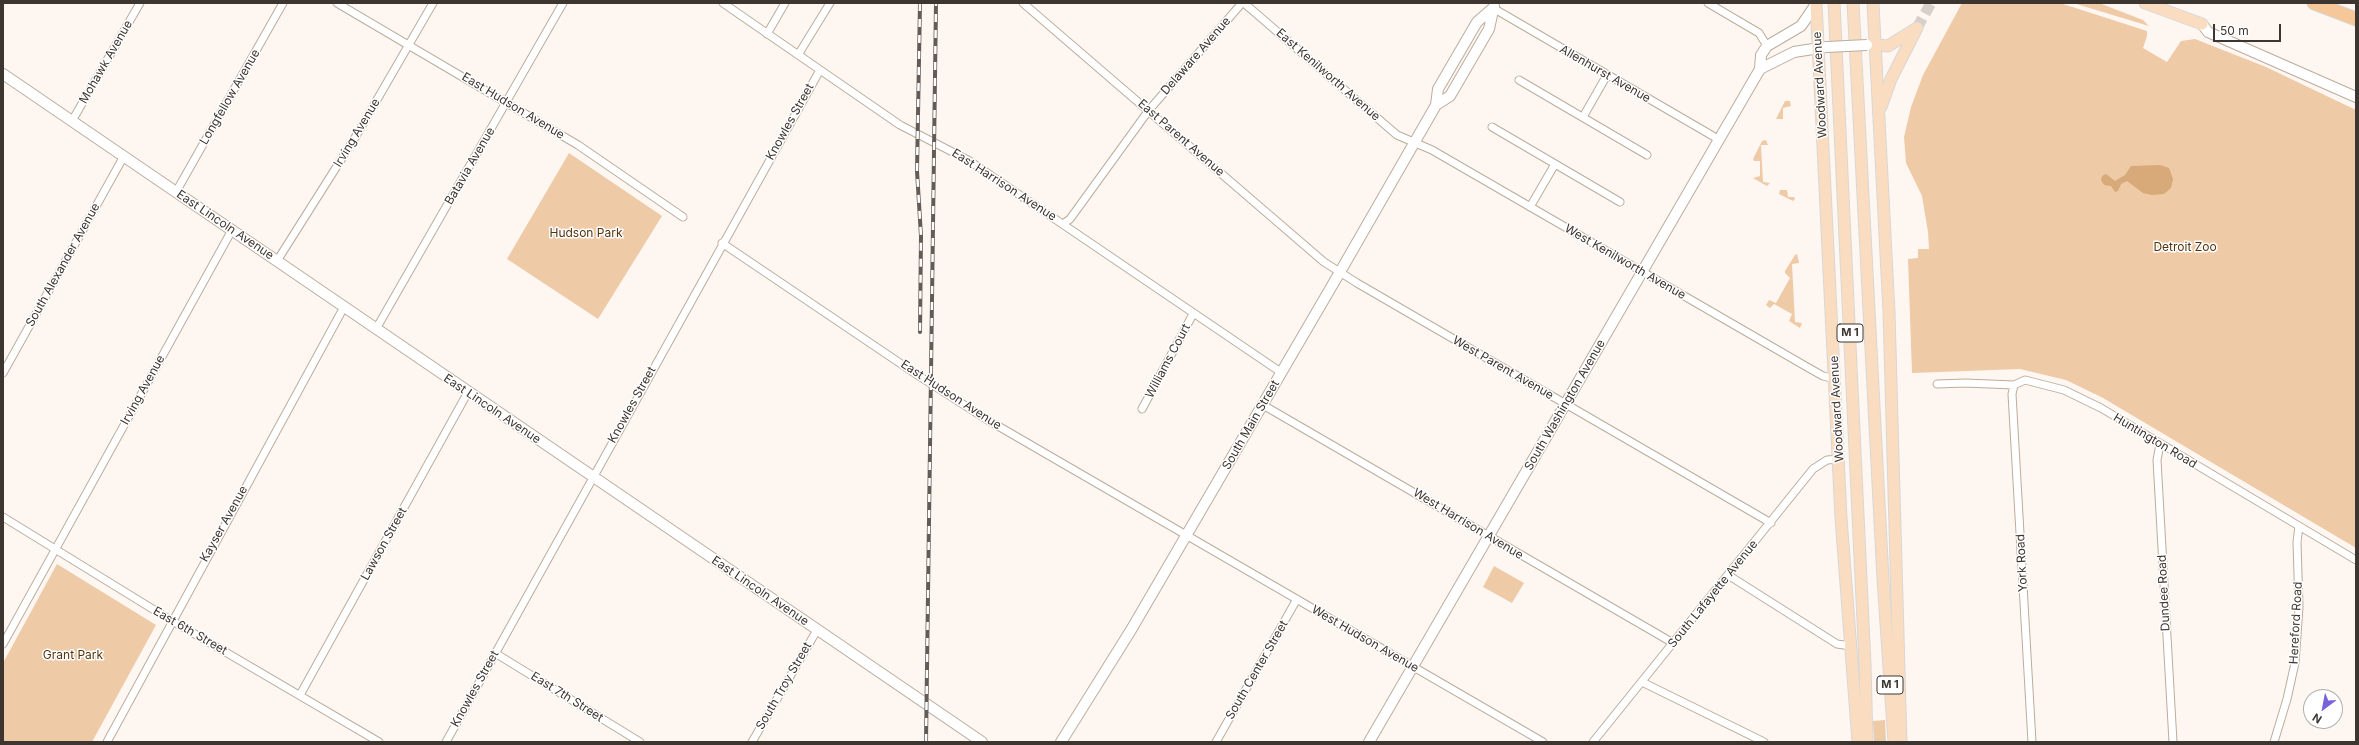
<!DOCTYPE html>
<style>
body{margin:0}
#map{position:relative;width:2359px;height:745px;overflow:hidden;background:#fef7f1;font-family:Inter,sans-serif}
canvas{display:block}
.frame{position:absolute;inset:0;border:4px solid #3d3630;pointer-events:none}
.north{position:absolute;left:2303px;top:689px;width:40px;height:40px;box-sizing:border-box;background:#fff;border:1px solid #b1afac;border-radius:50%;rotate:212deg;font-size:11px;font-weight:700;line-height:16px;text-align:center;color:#3d3630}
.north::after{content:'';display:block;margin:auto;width:14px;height:18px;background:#7861db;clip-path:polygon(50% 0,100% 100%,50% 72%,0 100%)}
.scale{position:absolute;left:2213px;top:24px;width:68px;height:18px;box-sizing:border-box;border:2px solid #3d3630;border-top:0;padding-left:5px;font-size:12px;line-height:14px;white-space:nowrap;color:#3d3630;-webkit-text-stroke:3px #fff;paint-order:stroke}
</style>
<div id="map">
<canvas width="2359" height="745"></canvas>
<div class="frame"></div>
<div class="north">N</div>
<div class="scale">50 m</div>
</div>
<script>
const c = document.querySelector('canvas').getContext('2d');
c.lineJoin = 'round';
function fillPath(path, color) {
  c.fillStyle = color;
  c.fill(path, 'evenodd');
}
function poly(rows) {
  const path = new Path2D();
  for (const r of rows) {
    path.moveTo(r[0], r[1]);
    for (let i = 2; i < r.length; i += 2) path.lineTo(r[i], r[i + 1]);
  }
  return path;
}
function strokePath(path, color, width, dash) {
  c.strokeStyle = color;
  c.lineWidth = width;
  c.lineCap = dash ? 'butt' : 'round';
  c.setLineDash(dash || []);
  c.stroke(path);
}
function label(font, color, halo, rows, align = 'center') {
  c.font = font + ' Inter,sans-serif';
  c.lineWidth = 3;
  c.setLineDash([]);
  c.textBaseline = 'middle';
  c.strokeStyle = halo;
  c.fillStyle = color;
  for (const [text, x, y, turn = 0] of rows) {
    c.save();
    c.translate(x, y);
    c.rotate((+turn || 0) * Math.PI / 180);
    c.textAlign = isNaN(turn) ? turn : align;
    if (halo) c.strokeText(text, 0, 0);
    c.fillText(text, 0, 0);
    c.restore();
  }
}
const green = poly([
 [1962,3,2060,3,2147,31,2147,36,2143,48,2167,62,2181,41,2195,39,2266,67,2356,110,2356,548,2103,398,2066,380,2020,369,1912,373,1908,259,1918,258,1918,249,1929,249,1928,232,1922,196,1906,163,1904,137,1911,107,1923,75],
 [2073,3,2099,3,2143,20,2149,26],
 [1785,101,1790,101,1791,106,1783,108,1783,119,1776,119],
 [1766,140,1768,145,1761,145,1763,182,1770,183,1767,186,1753,178,1760,176,1760,161,1754,161,1753,159,1762,141],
 [569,153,662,216,598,319,507,259],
 [1780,190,1787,190,1788,197,1794,197,1795,199,1793,201,1779,194],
 [1797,254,1799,263,1792,264,1795,322,1802,323,1800,328,1789,321,1792,314,1774,304,1770,308,1766,305,1769,300,1776,303,1790,278,1785,273,1785,271,1795,255],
 [57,564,156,625,92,742,3,742,3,663],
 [1494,566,1524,583,1512,603,1483,587],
 [1885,720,1886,742,1874,742,1873,721]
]);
const water = poly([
 [2160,165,2169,168,2173,179,2171,188,2164,194,2152,195,2143,193,2127,181,2121,184,2118,191,2115,192,2111,186,2104,185,2101,180,2102,176,2106,174,2115,181,2125,175,2131,166]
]);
const primaryTunnel = poly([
 [1917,28,1931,3]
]);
const street = poly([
 [337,3,578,145,683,217],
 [723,3,900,125,968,160,1282,373],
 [1023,3,1324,262,1357,283,1771,523],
 [1244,3,1397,135,1432,150,1807,367,1823,376,1835,379],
 [1708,3,1759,33,1767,46],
 [1493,8,1718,139],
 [767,34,785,3],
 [798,55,830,3],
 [1519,80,1647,155],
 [1583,117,1607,75],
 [72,121,140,3],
 [1492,127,1620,202],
 [176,192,283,3],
 [1530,207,1555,164],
 [1063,224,1070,219,1149,110,1242,3],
 [722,243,919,376,986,419,1543,742],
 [277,261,356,136,433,3],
 [376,329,563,3],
 [3,373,124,156],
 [1937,384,1965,383,2014,385,2025,380,2064,390,2101,408,2356,560],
 [2014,385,2012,394,2032,742],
 [1263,405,1673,643],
 [1142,409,1193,314],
 [2160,444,2157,460,2173,742],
 [3,517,164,616,379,742],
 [1728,575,1837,644,1851,646],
 [3,644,232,230],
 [495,653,640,742],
 [1642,682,1764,742],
 [300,695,468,392],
 [107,742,344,307],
 [446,742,820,70],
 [752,742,817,630],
 [1216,742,1297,599],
 [1593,742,1813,469,1827,460,1839,459],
 [2274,742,2287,699,2295,663,2299,607,2297,542,2299,526]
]);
const secondary = poly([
 [2202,24,2208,32,2356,97],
 [1760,69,1794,52,1826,47],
 [3,74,982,742],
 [1436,105,1450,96,1489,29,1494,6],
 [1061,742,1131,630,1340,272,1436,105,1438,89,1477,22,1493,8],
 [1369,742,1760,69,1761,55,1767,46,1801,26,1816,4]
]);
const primary = poly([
 [1816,3,1841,518,1858,742],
 [1834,3,1865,664,1867,742],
 [1853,3,1883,579,1894,742],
 [1873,3,1889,312,1901,742],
 [2145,3,2202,24],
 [1875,45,1888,46,1917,28],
 [1881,107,1891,79,1917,28]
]);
const highway = poly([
 [2314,3,2356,19]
]);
const rail = poly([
 [920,3,917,171,921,236,920,332],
 [926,742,936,3]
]);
const secondaryBridge = poly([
 [1827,47,1867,45]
]);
const shields = [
 [1850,333,26],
 [1890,685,26]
];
const shieldNames = [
 ["M 1",1850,333],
 ["M 1",1890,685]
];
const streetNames = [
 ["Delaware Avenue",1196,56,-49],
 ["Mohawk Avenue",106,62,-60],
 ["Allenhurst Avenue",1605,74,30],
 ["East Kenilworth Avenue",1328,75,41],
 ["Woodward Avenue",1820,85,-93],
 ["Longfellow Avenue",230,97,-60],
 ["East Hudson Avenue",513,106,31],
 ["Knowles Street",790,122,-61],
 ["Irving Avenue",357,133,-59],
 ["East Parent Avenue",1181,138,41],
 ["Batavia Avenue",470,166,-60],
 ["East Harrison Avenue",1004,185,33],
 ["East Lincoln Avenue",225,225,34],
 ["West Kenilworth Avenue",1625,262,30],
 ["South Alexander Avenue",63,265,-61],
 ["Williams Court",1168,361,-62],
 ["West Parent Avenue",1503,368,30],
 ["Irving Avenue",143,390,-61],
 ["East Hudson Avenue",951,395,33],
 ["Knowles Street",632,405,-61],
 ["South Washington Avenue",1565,405,-60],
 ["East Lincoln Avenue",492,409,34],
 ["Woodward Avenue",1837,409,-93],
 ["South Main Street",1251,425,-60],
 ["Huntington Road",2155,441,31],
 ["Kayser Avenue",224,524,-61],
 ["West Harrison Avenue",1468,524,31],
 ["Lawson Street",384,544,-61],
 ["York Road",2022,563,-93],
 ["East Lincoln Avenue",760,591,34],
 ["Dundee Road",2164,593,-93],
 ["South Lafayette Avenue",1713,594,-51],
 ["Hereford Road",2296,623,-87],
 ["East 6th Street",190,631,30],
 ["West Hudson Avenue",1365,639,30],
 ["South Center Street",1257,670,-60],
 ["South Troy Street",784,686,-60],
 ["Knowles Street",475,689,-61],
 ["East 7th Street",567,697,32]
];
const parkNames = [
 ["Hudson Park",586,233],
 ["Detroit Zoo",2185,247],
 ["Grant Park",73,655]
];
fillPath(green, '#eecaa7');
fillPath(water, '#d8a979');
strokePath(primaryTunnel, '#d7d0ca', 11, [11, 5.5]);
strokePath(street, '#bcac9c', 9);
strokePath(secondary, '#bcac9c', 12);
strokePath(primary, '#d8d7d6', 13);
strokePath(highway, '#d8d7d6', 15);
strokePath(street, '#fff', 7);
strokePath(secondary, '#fff', 10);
strokePath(primary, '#faddc1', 11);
strokePath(highway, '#f6c798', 13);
strokePath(rail, '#635c56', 4);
strokePath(rail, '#fff', 2.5, [8]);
strokePath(secondaryBridge, '#bcac9c', 12, []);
strokePath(secondaryBridge, '#fff', 10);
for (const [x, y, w] of shields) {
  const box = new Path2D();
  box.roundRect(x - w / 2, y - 9, w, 18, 3);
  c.fillStyle = '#fff';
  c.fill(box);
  strokePath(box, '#3d3630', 1);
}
label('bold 11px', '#3d3630', null, shieldNames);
label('12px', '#3d3630', '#fff', streetNames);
label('12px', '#54340e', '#fff', parkNames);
</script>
